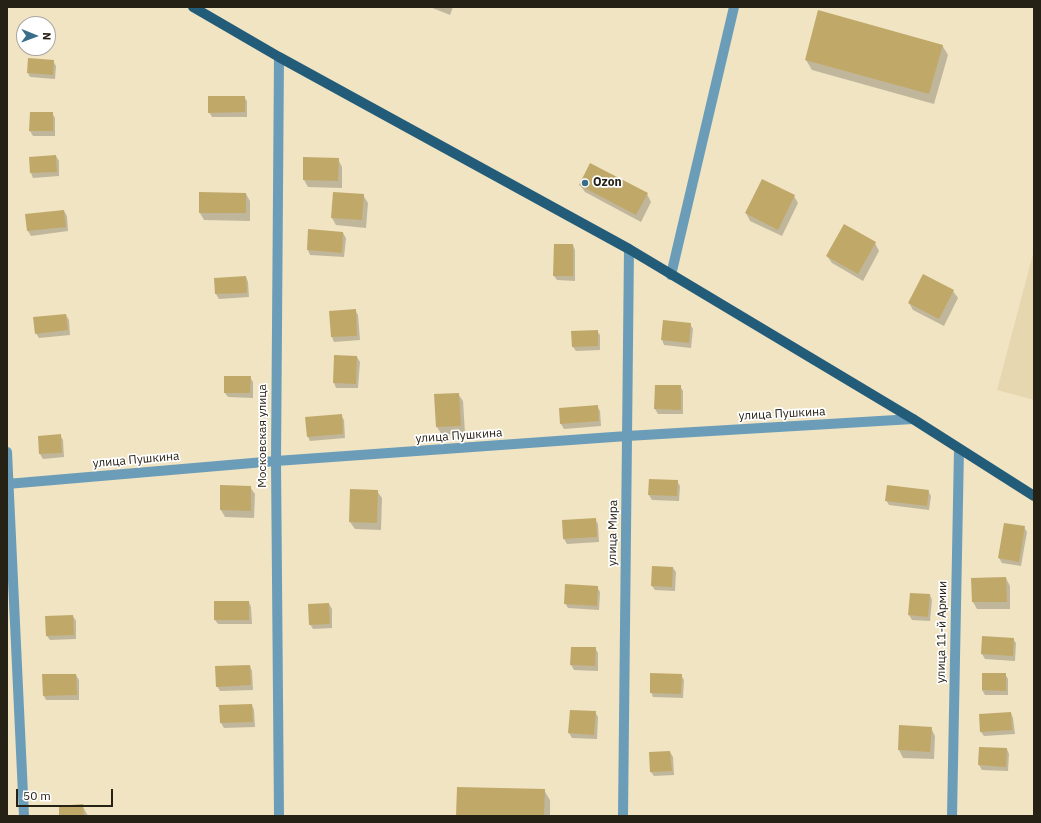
<!DOCTYPE html>
<meta charset="utf-8">
<style>
body{margin:0}
#map{position:relative;width:1041px;height:823px;overflow:hidden;background:#f0e4c3;font-family:"IBM Plex Sans",sans-serif}
canvas{display:block}
.frame{position:absolute;inset:0;border:8px solid #262115;pointer-events:none}
.north{position:absolute;left:16px;top:16px;width:40px;height:40px;box-sizing:border-box;background:#fff;border:1px solid #a8a6a1;border-radius:50%;rotate:91deg;font-size:11px;font-weight:700;line-height:16px;text-align:center;color:#262115}
.north::after{content:'';display:block;margin:auto;width:14px;height:18px;background:#396e8a;clip-path:polygon(50% 0,100% 100%,50% 72%,0 100%)}
.scale{position:absolute;left:16px;top:789px;width:97px;height:18px;box-sizing:border-box;border:2px solid #262115;border-top:0;padding-left:5px;font-size:12px;line-height:14px;white-space:nowrap;color:#262115;-webkit-text-stroke:3px #fff;paint-order:stroke}
</style>
<div id="map">
<canvas width="1041" height="823"></canvas>
<div class="frame"></div>
<div class="north">N</div>
<div class="scale">50 m</div>
</div>
<script>
const c = document.querySelector('canvas').getContext('2d');
c.lineJoin = 'round';
function fillPath(path, color) {
  c.fillStyle = color;
  c.fill(path, 'evenodd');
}
function poly(rows) {
  const path = new Path2D();
  for (const r of rows) {
    path.moveTo(r[0], r[1]);
    for (let i = 2; i < r.length; i += 2) path.lineTo(r[i], r[i + 1]);
  }
  return path;
}
function strokePath(path, color, width, dash) {
  c.strokeStyle = color;
  c.lineWidth = width;
  c.lineCap = dash ? 'butt' : 'round';
  c.setLineDash(dash || []);
  c.stroke(path);
}
function label(font, color, halo, rows, align = 'center') {
  c.font = font + ' "IBM Plex Sans",sans-serif';
  c.lineWidth = 3.5;
  c.setLineDash([]);
  c.textBaseline = 'middle';
  c.strokeStyle = halo;
  c.fillStyle = color;
  for (const [text, x, y, turn = 0] of rows) {
    c.save();
    c.translate(x, y);
    c.rotate((+turn || 0) * Math.PI / 180);
    c.textAlign = isNaN(turn) ? turn : align;
    if (halo) c.strokeText(text, 0, 0);
    c.fillText(text, 0, 0);
    c.restore();
  }
}
const built = poly([
 [1033,254,1034,254,1034,400,997,390]
]);
const shadow = poly([
 [430,7,453,7,450,15],
 [942,45,948,55,934,104,812,70,806,60],
 [53,61,56,66,55,79,30,77,28,73],
 [244,97,247,101,247,117,212,117,209,112],
 [30,113,52,113,55,118,55,136,33,136,30,131],
 [56,156,59,161,59,176,33,178,31,173],
 [338,159,342,167,342,188,308,187,304,180],
 [580,185,647,194,651,202,641,222,585,192],
 [246,194,250,201,250,221,204,220,200,213],
 [363,195,368,203,366,228,336,225,332,218],
 [794,196,798,203,782,236,750,221,746,213],
 [64,211,67,216,68,231,31,236,28,231,26,215],
 [343,233,346,238,344,257,310,255,308,250],
 [875,243,879,251,863,281,832,263,827,256],
 [573,245,575,250,575,281,557,280,554,276],
 [246,277,248,282,249,297,219,299,216,294],
 [953,291,958,298,944,326,913,310,909,303],
 [355,310,358,315,360,340,334,342,332,337,330,312],
 [66,315,69,320,70,335,39,338,36,333],
 [690,324,693,329,691,348,664,345,662,340],
 [597,331,600,335,600,350,576,351,573,347],
 [357,357,360,362,358,388,336,388,334,383],
 [250,377,253,382,253,398,228,397,225,393],
 [656,386,680,386,683,391,683,414,658,414,655,409],
 [458,394,463,401,465,433,442,435,437,427,435,395],
 [597,406,600,411,601,426,564,429,561,424,560,409],
 [341,415,344,420,345,438,310,441,308,437],
 [60,435,63,440,64,457,43,459,40,454],
 [677,481,680,486,679,501,652,500,649,495],
 [250,487,255,494,254,518,225,517,221,510],
 [377,491,382,498,381,530,355,529,350,522],
 [928,491,931,496,929,510,889,505,886,500],
 [595,519,598,524,599,542,567,544,564,539],
 [1024,527,1027,532,1021,566,1002,563,999,558],
 [673,568,676,572,675,591,655,590,652,586],
 [1006,578,1010,586,1010,609,977,609,973,602],
 [597,587,600,592,599,610,568,608,565,603],
 [911,594,930,595,932,600,930,621,912,620,909,615],
 [249,602,251,607,252,624,218,624,215,620],
 [329,604,332,609,332,628,313,629,310,624],
 [73,616,76,621,76,639,50,640,47,636],
 [1013,639,1016,643,1015,661,985,659,982,654],
 [572,648,595,648,598,653,598,671,574,670,571,665],
 [250,666,252,671,253,690,220,691,217,686],
 [983,674,1005,674,1008,679,1008,695,985,695,982,690],
 [76,675,79,680,79,700,46,700,44,696],
 [681,675,684,680,683,698,653,697,651,692],
 [252,705,254,710,255,727,224,728,221,723],
 [595,712,598,717,597,739,572,738,569,733],
 [1011,713,1013,718,1015,734,984,736,981,732],
 [900,727,931,728,935,736,934,759,903,758,899,750],
 [1007,749,1009,754,1008,771,982,770,979,765],
 [670,752,673,757,674,775,654,776,651,772],
 [544,790,550,800,550,816,457,816],
 [82,805,88,816,60,816]
]);
const building = poly([
 [818,10,943,45,929,94,805,60],
 [28,58,54,60,53,75,27,73],
 [208,96,245,96,245,112,208,113],
 [30,112,53,112,53,131,29,131],
 [56,155,57,172,30,173,29,157],
 [303,157,339,158,338,181,303,180],
 [590,163,648,193,636,215,579,185],
 [762,179,795,195,778,230,745,213],
 [199,192,246,193,246,213,199,213],
 [333,192,364,194,362,220,331,218],
 [64,210,66,227,27,231,25,214],
 [844,224,876,242,858,274,826,256],
 [308,229,343,232,342,253,307,250],
 [554,244,573,244,573,276,553,276],
 [923,274,954,290,939,319,908,303],
 [246,276,247,293,215,294,214,278],
 [356,309,357,336,331,337,329,311],
 [66,314,68,330,35,334,33,317],
 [663,320,691,323,689,343,661,340],
 [598,330,598,346,572,347,571,331],
 [334,355,357,356,356,384,333,383],
 [224,376,251,376,250,393,224,393],
 [655,385,681,385,681,410,654,409],
 [459,393,461,426,436,427,434,394],
 [598,405,599,421,560,424,559,408],
 [342,414,343,434,307,437,305,417],
 [61,434,62,453,39,454,38,436],
 [649,479,678,480,677,496,648,495],
 [220,485,251,486,251,511,220,510],
 [887,485,929,490,927,506,885,501],
 [350,489,378,490,377,523,349,522],
 [596,518,597,537,563,539,562,520],
 [1004,523,1025,526,1019,562,998,558],
 [652,566,673,567,672,587,651,586],
 [1006,577,1007,602,972,602,971,578],
 [565,584,598,586,597,606,564,604],
 [910,593,930,594,928,617,908,615],
 [214,601,249,601,249,620,214,620],
 [329,603,330,624,309,625,308,604],
 [73,615,74,635,46,636,45,616],
 [982,636,1014,638,1013,656,981,654],
 [571,647,596,647,595,666,570,665],
 [250,665,251,685,216,687,215,666],
 [650,673,682,674,681,694,650,693],
 [982,673,1006,673,1006,691,982,690],
 [42,674,76,674,77,695,43,696],
 [252,704,253,722,220,723,219,705],
 [570,710,596,711,594,735,568,733],
 [1011,712,1012,730,980,732,979,714],
 [899,725,932,727,930,752,898,750],
 [979,747,1007,748,1006,767,978,765],
 [670,751,672,771,650,772,649,752],
 [457,787,545,789,544,816,456,816],
 [83,804,84,816,59,816,59,806]
]);
const minor = poly([
 [671,275,734,7],
 [7,452,24,816],
 [7,484,276,461,627,436,913,419],
 [279,816,276,461,279,57],
 [623,816,629,249],
 [952,816,959,449]
]);
const major = poly([
 [193,7,279,57,629,249,913,419,1034,496]
]);
const markers = [
 [585,183,4,"#396e8a"]
];
const poiNames = [
 ["Ozon",593,183]
];
const streetNames = [
 ["улица Пушкина",782,414,-3],
 ["Московская улица",263,436,-90],
 ["улица Пушкина",459,436,-4],
 ["улица Пушкина",136,460,-5],
 ["улица Мира",613,533,-89],
 ["улица 11-й Армии",942,632,-89]
];
fillPath(built, '#e7d7b0');
fillPath(shadow, '#0003');
fillPath(building, '#c0a869');
strokePath(minor, '#6c9db8', 10);
strokePath(major, '#235c79', 10);
for (const [x, y, r, color] of markers) {
  const dot = new Path2D();
  dot.arc(x, y, r, 0, 2 * Math.PI);
  c.fillStyle = color;
  c.fill(dot);
  strokePath(dot, '#fff', 1.5);
}
label('bold 12px', '#262115', '#fff', poiNames, 'left');
label('12px', '#262115', '#fff', streetNames);
</script>
